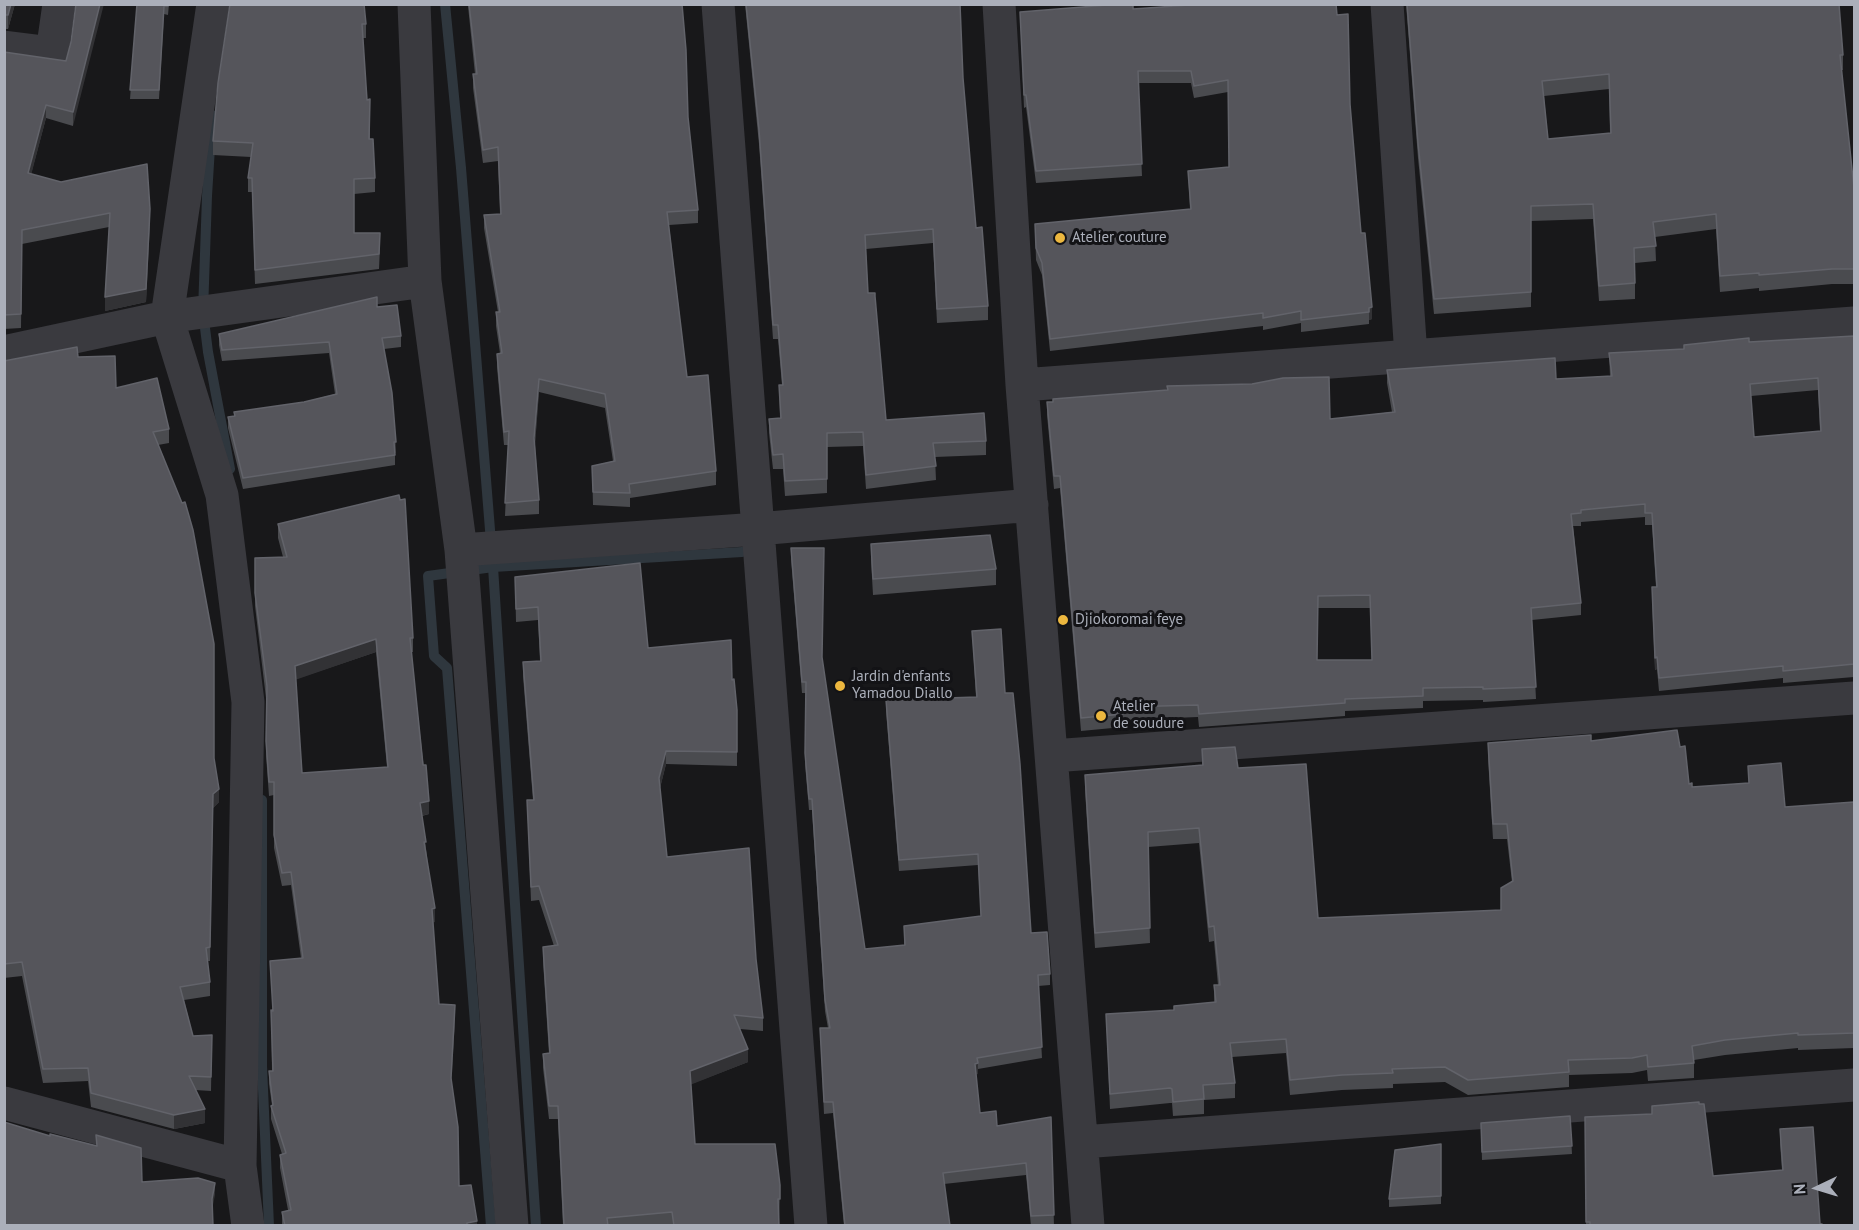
<!DOCTYPE html>
<style>
body{margin:0}
#map{position:relative;width:1859px;height:1230px;overflow:hidden;background:#18181a;font-family:"PT Sans",sans-serif}
canvas{display:block}
.frame{position:absolute;inset:0;border:6px solid #abafba;pointer-events:none}
.north{position:absolute;left:1787px;top:1158px;width:60px;height:60px;-webkit-text-stroke:4px #131316;paint-order:stroke;rotate:266deg;font-size:16px;font-weight:700;line-height:24px;text-align:center;color:#abafba}
.north::after{content:'';display:block;margin:auto;width:21px;height:27px;background:#abafba;clip-path:polygon(50% 0,100% 100%,50% 72%,0 100%)}
</style>
<div id="map">
<canvas width="1859" height="1230"></canvas>
<div class="frame"></div>
<div class="north">N</div>
</div>
<script>
const c = document.querySelector('canvas').getContext('2d');
c.lineJoin = 'round';
function poly(rows) {
  const path = new Path2D();
  for (const r of rows) {
    path.moveTo(r[0], r[1]);
    for (let i = 2; i < r.length; i += 2) path.lineTo(r[i], r[i + 1]);
  }
  return path;
}
function strokePath(path, color, width, dash) {
  c.strokeStyle = color;
  c.lineWidth = width;
  c.lineCap = dash ? 'butt' : 'round';
  c.setLineDash(dash || []);
  c.stroke(path);
}
function fillPath(path, color) {
  c.fillStyle = color;
  c.fill(path, 'evenodd');
}
function label(font, color, halo, rows, align = 'center') {
  c.font = font + ' "PT Sans",sans-serif';
  c.lineWidth = 6;
  c.setLineDash([]);
  c.textBaseline = 'middle';
  c.strokeStyle = halo;
  c.fillStyle = color;
  for (const [text, x, y, turn = 0] of rows) {
    c.save();
    c.translate(x, y);
    c.rotate((+turn || 0) * Math.PI / 180);
    c.textAlign = isNaN(turn) ? turn : align;
    if (halo) c.strokeText(text, 0, 0);
    c.fillText(text, 0, 0);
    c.restore();
  }
}
const stream = poly([
 [445,4,461,168,493,567,536,1226],
 [212,115,207,196,203,312,208,352,230,469],
 [262,800,262,1066,269,1226],
 [491,1226,447,668,434,656,428,576,493,567,742,552]
]);
const minor = poly([
 [414,4,425,281,461,550,512,1226],
 [718,4,811,1226],
 [999,4,1022,385,1088,1226],
 [1387,4,1411,356],
 [4,47,52,53,59,4],
 [4,352,167,317,425,281],
 [1022,385,1854,323],
 [461,550,758,529,1032,505],
 [1052,756,1854,698],
 [4,1103,240,1166,248,702,222,495,167,317,213,4],
 [1082,1142,1854,1085],
 [240,1166,248,1226]
]);
const wall = poly([
 [4,4,15,4,8,29,4,29],
 [76,4,73,126,46,118,31,174,150,222,146,302,105,311,109,227,22,244,21,328,4,329,4,52,66,61,71,42],
 [137,4,169,4,168,15,164,14,159,99,130,99],
 [230,4,366,24,366,38,363,38,367,100,370,99,370,139,375,178,375,192,354,194,354,233,380,247,379,269,255,284,252,192,248,192,248,178,251,157,213,155,213,141],
 [464,4,682,4,688,117,698,210,698,223,669,225,687,377,716,471,716,485,630,498,630,507,593,505,592,466,613,461,605,408,539,392,535,445,539,500,539,514,505,516,508,445,504,445,497,367,497,354,500,353,496,326,496,312,498,312,484,228,484,215,500,214,498,161,483,163,473,88,473,74,475,74,468,6,464,6],
 [745,4,960,4,963,78,976,228,988,306,988,320,937,323,933,243,866,249,868,293,886,420,986,441,986,455,935,457,936,480,866,489,863,446,827,447,827,493,785,496,783,469,773,469,769,433,769,419,780,418,779,385,782,385,778,339,773,339,759,144],
 [1406,4,1839,4,1843,55,1843,70,1841,70,1854,188,1854,284,1832,284,1759,291,1759,288,1720,292,1716,229,1655,237,1656,261,1635,263,1635,299,1599,301,1593,219,1531,221,1531,307,1434,314,1418,158],
 [1609,89,1610,133,1548,139,1544,96],
 [1133,9,1350,104,1361,233,1372,319,1369,320,1369,324,1301,332,1301,323,1263,330,1263,326,1050,351,1042,275,1036,260,1035,224,1190,210,1188,171,1229,167,1228,92,1194,98,1191,83,1138,83,1142,176,1036,183,1026,107,1024,108,1020,12],
 [377,307,401,336,401,347,384,349,396,452,395,453,395,465,243,489,228,428,228,417,234,416,234,412,304,402,335,394,329,353,222,361,219,345,219,334],
 [1854,336,1854,677,1783,683,1783,678,1659,691,1657,669,1655,670,1652,600,1656,587,1652,525,1645,525,1645,517,1581,522,1581,526,1573,526,1581,603,1581,615,1532,620,1536,699,1483,702,1483,700,1423,701,1423,708,1345,711,1345,716,1199,727,1198,717,1123,720,1123,727,1081,731,1060,488,1054,489,1047,415,1047,402,1330,419,1392,412,1387,383,1387,370,1556,379,1610,376,1609,353,1684,349,1749,342],
 [1818,390,1820,431,1754,437,1751,396],
 [1318,608,1370,608,1372,660,1317,660],
 [78,357,116,388,169,429,169,443,158,445,214,758,219,802,213,808,210,961,207,961,210,982,210,996,184,1000,193,1036,212,1035,211,1091,195,1090,205,1123,174,1129,91,1107,88,1081,43,1083,22,976,4,978,4,361],
 [278,524,413,638,413,652,411,652,429,814,422,816,435,922,433,922,439,1004,455,1019,451,1082,459,1186,477,1226,282,1226,282,1212,288,1210,280,1168,280,1155,282,1154,271,1119,271,1106,272,1105,269,1084,269,1071,272,1071,271,1010,273,1011,270,961,301,958,291,885,282,886,274,848,274,795,269,796,266,755,266,698,255,606,255,558,283,557,278,538],
 [376,652,387,767,302,773,296,679],
 [871,544,996,569,996,585,873,595,871,560],
 [791,548,822,659,865,949,904,945,904,926,981,916,978,865,899,871,886,711,886,700,976,697,972,631,1005,693,1031,933,1050,974,1050,985,1038,986,1042,1058,978,1069,978,1074,976,1074,980,1113,997,1126,1051,1117,1054,1226,1031,1226,1026,1175,944,1184,950,1226,844,1226,833,1113,824,1114,820,1028,828,1028,825,1011,812,810,809,810,805,764,806,693,802,693,791,559],
 [515,577,648,648,732,680,737,710,737,766,666,764,660,788,667,857,756,959,763,1018,763,1031,740,1029,748,1062,691,1084,695,1144,780,1185,779,1226,563,1226,558,1119,549,1119,543,1068,543,1054,549,1054,543,961,543,947,554,946,539,900,531,901,527,800,533,800,523,676,523,662,540,661,538,620,516,622],
 [1591,741,1680,747,1689,784,1692,787,1749,783,1748,766,1785,807,1854,802,1854,1048,1798,1050,1798,1048,1725,1055,1694,1060,1694,1078,1648,1081,1647,1070,1632,1073,1569,1075,1569,1087,1468,1095,1445,1082,1393,1084,1393,1088,1342,1090,1290,1095,1286,1053,1232,1057,1235,1083,1235,1098,1204,1100,1204,1114,1173,1116,1172,1103,1170,1103,1110,1109,1106,1014,1174,1011,1214,1002,1214,985,1218,985,1214,941,1209,942,1199,843,1148,847,1150,943,1095,948,1085,790,1085,775,1202,765,1202,749,1238,768,1318,918,1501,910,1512,882,1507,839,1493,839,1488,758,1488,743],
 [1652,1106,1713,1176,1782,1170,1780,1143,1780,1129,1820,1224,1822,1226,1586,1226,1585,1117,1652,1114],
 [1570,1116,1572,1154,1482,1160,1481,1123],
 [1441,1144,1441,1204,1389,1207,1389,1199]
]);
const shadedWall = poly([
 [11,4,15,4,8,29,8,15],
 [100,4,104,4,73,126,73,112],
 [46,105,46,118,28,187,28,173],
 [150,209,146,302,105,311,105,297],
 [1372,307,1372,319,1369,320,1369,324,1369,308],
 [539,379,539,392,534,452,534,438],
 [394,442,396,442,396,452,394,453],
 [376,639,376,652,295,680,295,666],
 [1657,657,1657,669,1655,670,1655,658],
 [666,751,666,764,659,792,659,778],
 [219,789,219,802,213,808,210,961,213,794],
 [429,801,429,814,420,816,420,803],
 [435,908,435,922,432,923,432,909],
 [455,1005,455,1019,451,1092,451,1078],
 [748,1049,748,1062,690,1085,690,1071],
 [978,1063,978,1074,975,1075,975,1064],
 [205,1109,205,1123,174,1129,174,1115],
 [215,1183,215,1195,212,1210,212,1199],
 [477,1221,477,1226,467,1226,467,1223]
]);
const building = poly([
 [4,4,11,4,8,15,4,15,4,4],
 [76,4,100,4,73,112,46,105,28,173,61,182,147,164,150,209,146,289,105,297,110,213,22,230,21,314,4,315,4,52,66,61,71,42,76,4],
 [137,4,168,4,168,6,164,6,159,90,130,90,137,4],
 [230,4,364,4,366,24,362,24,367,100,370,99,369,139,373,139,375,178,354,179,354,233,380,233,379,254,255,270,252,178,248,178,253,143,213,141,218,83,230,4],
 [469,4,682,4,686,50,688,117,698,210,667,212,687,377,708,375,716,471,629,484,630,493,593,492,592,466,615,461,605,394,539,379,534,438,539,500,505,503,509,431,504,432,497,354,502,353,496,312,500,312,484,215,501,214,498,147,483,150,473,74,477,74,469,4],
 [746,4,960,4,963,78,976,228,982,227,988,306,937,309,933,229,865,235,868,293,875,293,875,296,886,420,984,413,986,441,933,443,936,466,866,475,863,432,827,433,827,479,785,481,783,454,773,455,769,419,781,418,779,385,783,385,778,325,773,325,759,130,746,4],
 [1120,4,1133,4,1133,9,1203,4,1336,4,1337,15,1348,14,1350,104,1361,233,1365,233,1372,307,1369,308,1369,312,1301,320,1301,311,1263,318,1263,313,1050,339,1042,263,1036,248,1035,224,1191,209,1188,171,1229,167,1228,80,1194,86,1191,71,1138,71,1142,164,1036,171,1026,95,1024,95,1020,12,1120,4],
 [1407,4,1839,4,1843,55,1840,55,1854,188,1854,269,1832,269,1759,275,1759,273,1720,276,1716,214,1653,222,1656,246,1634,248,1635,283,1599,286,1593,204,1531,206,1531,292,1434,299,1418,143,1407,4],
 [1609,74,1611,133,1548,139,1542,81,1609,74],
 [377,297,377,307,397,305,401,336,382,338,392,393,396,442,394,442,395,455,243,478,228,417,235,416,234,412,304,402,337,394,329,342,222,350,219,334,377,297],
 [1854,336,1854,664,1783,671,1783,666,1659,678,1657,657,1655,658,1652,587,1657,587,1652,513,1645,513,1645,504,1581,510,1581,513,1571,514,1581,603,1531,608,1536,687,1483,689,1483,687,1423,688,1423,696,1345,699,1345,703,1199,714,1198,705,1123,707,1123,714,1081,718,1060,476,1054,476,1047,402,1053,402,1053,399,1168,390,1167,386,1252,384,1283,378,1329,377,1330,419,1395,412,1387,370,1555,358,1556,379,1612,376,1609,353,1684,349,1684,345,1749,338,1749,342,1854,336],
 [1818,378,1821,431,1754,437,1750,384,1818,378],
 [1370,595,1372,660,1317,660,1318,596,1370,595],
 [77,347,78,357,115,356,116,388,157,378,169,429,153,432,182,503,185,502,193,530,214,644,214,758,219,789,213,794,210,947,206,948,210,982,180,987,193,1036,212,1035,211,1077,189,1076,205,1109,174,1115,91,1093,88,1068,43,1069,22,962,4,964,4,361,77,347],
 [399,495,400,500,405,499,413,638,410,638,423,765,426,765,429,801,420,803,426,842,424,842,435,908,432,909,439,1004,455,1005,451,1078,458,1127,459,1186,471,1185,477,1221,467,1223,467,1226,285,1226,282,1212,291,1210,280,1155,286,1153,271,1106,273,1105,269,1071,273,1071,271,1010,273,1011,270,961,303,958,291,872,282,873,274,835,274,782,269,782,266,741,267,686,255,593,255,558,287,557,278,524,399,495],
 [376,639,388,767,302,773,295,666,376,639],
 [990,535,996,569,873,579,871,544,990,535],
 [791,548,824,548,822,657,865,949,905,945,904,926,981,916,978,854,899,860,886,700,977,697,972,631,1001,629,1005,693,1013,693,1020,764,1031,933,1047,932,1050,974,1038,975,1042,1047,977,1058,978,1063,975,1064,980,1113,996,1111,997,1126,1051,1117,1054,1215,1031,1216,1026,1163,943,1173,950,1226,845,1226,833,1102,824,1102,820,1028,830,1028,825,1000,812,799,809,799,805,753,806,682,802,682,791,548],
 [640,563,648,648,731,640,732,680,734,679,737,710,737,752,666,751,659,778,667,857,749,848,756,959,763,1018,734,1015,748,1049,690,1071,695,1144,775,1144,780,1185,780,1199,778,1199,779,1226,674,1226,672,1212,607,1218,608,1226,564,1226,558,1106,549,1106,543,1054,550,1053,543,947,558,945,539,886,531,887,527,800,534,800,523,662,541,661,538,607,516,609,515,577,640,563],
 [1677,730,1680,747,1685,746,1689,784,1692,783,1692,787,1749,783,1748,766,1781,763,1785,807,1854,802,1854,1033,1798,1035,1798,1033,1725,1040,1692,1046,1694,1063,1648,1067,1647,1055,1632,1058,1568,1060,1569,1072,1468,1080,1445,1067,1392,1069,1393,1073,1342,1075,1290,1080,1286,1039,1230,1043,1235,1083,1203,1085,1204,1099,1173,1102,1172,1089,1170,1088,1110,1094,1106,1014,1174,1010,1174,1006,1216,1002,1214,985,1220,985,1214,926,1209,927,1199,828,1148,832,1150,928,1095,933,1085,775,1203,765,1202,749,1235,747,1238,768,1306,764,1318,918,1501,910,1501,888,1513,881,1507,824,1493,824,1488,743,1591,735,1591,741,1677,730],
 [1699,1102,1699,1104,1704,1104,1713,1176,1783,1170,1780,1129,1813,1127,1820,1224,1822,1224,1822,1226,1590,1226,1590,1222,1586,1222,1585,1117,1652,1114,1652,1106,1699,1102],
 [1570,1116,1572,1146,1482,1152,1481,1123,1570,1116],
 [4,1122,50,1136,50,1134,97,1146,96,1135,141,1148,142,1182,198,1178,215,1183,212,1199,213,1226,4,1226,4,1122],
 [1441,1144,1441,1196,1389,1199,1395,1150,1441,1144]
]);
const markers = [
 [1060,238,6,"#ecb73f"],
 [1063,620,6,"#ecb73f"],
 [840,686,6,"#ecb73f"],
 [1101,716,6,"#ecb73f"]
];
const poiNames = [
 ["Atelier couture",1072,238],
 ["Djiokoromai feye",1075,620],
 ["Jardin d'enfants",852,677],
 ["Yamadou Diallo",852,694],
 ["Atelier",1113,707],
 ["de soudure",1113,724]
];
strokePath(stream, '#2f373e', 10);
strokePath(minor, '#3a3a3f', 33);
fillPath(wall, '#4a4b4f');
fillPath(shadedWall, '#323235');
fillPath(building, '#55555b');
strokePath(building, '#62636a', 1.5);
for (const [x, y, r, color] of markers) {
  const dot = new Path2D();
  dot.arc(x, y, r, 0, 2 * Math.PI);
  c.fillStyle = color;
  c.fill(dot);
  strokePath(dot, '#131316', 2);
}
label('15px', '#abafba', '#131316', poiNames, 'left');
</script>
